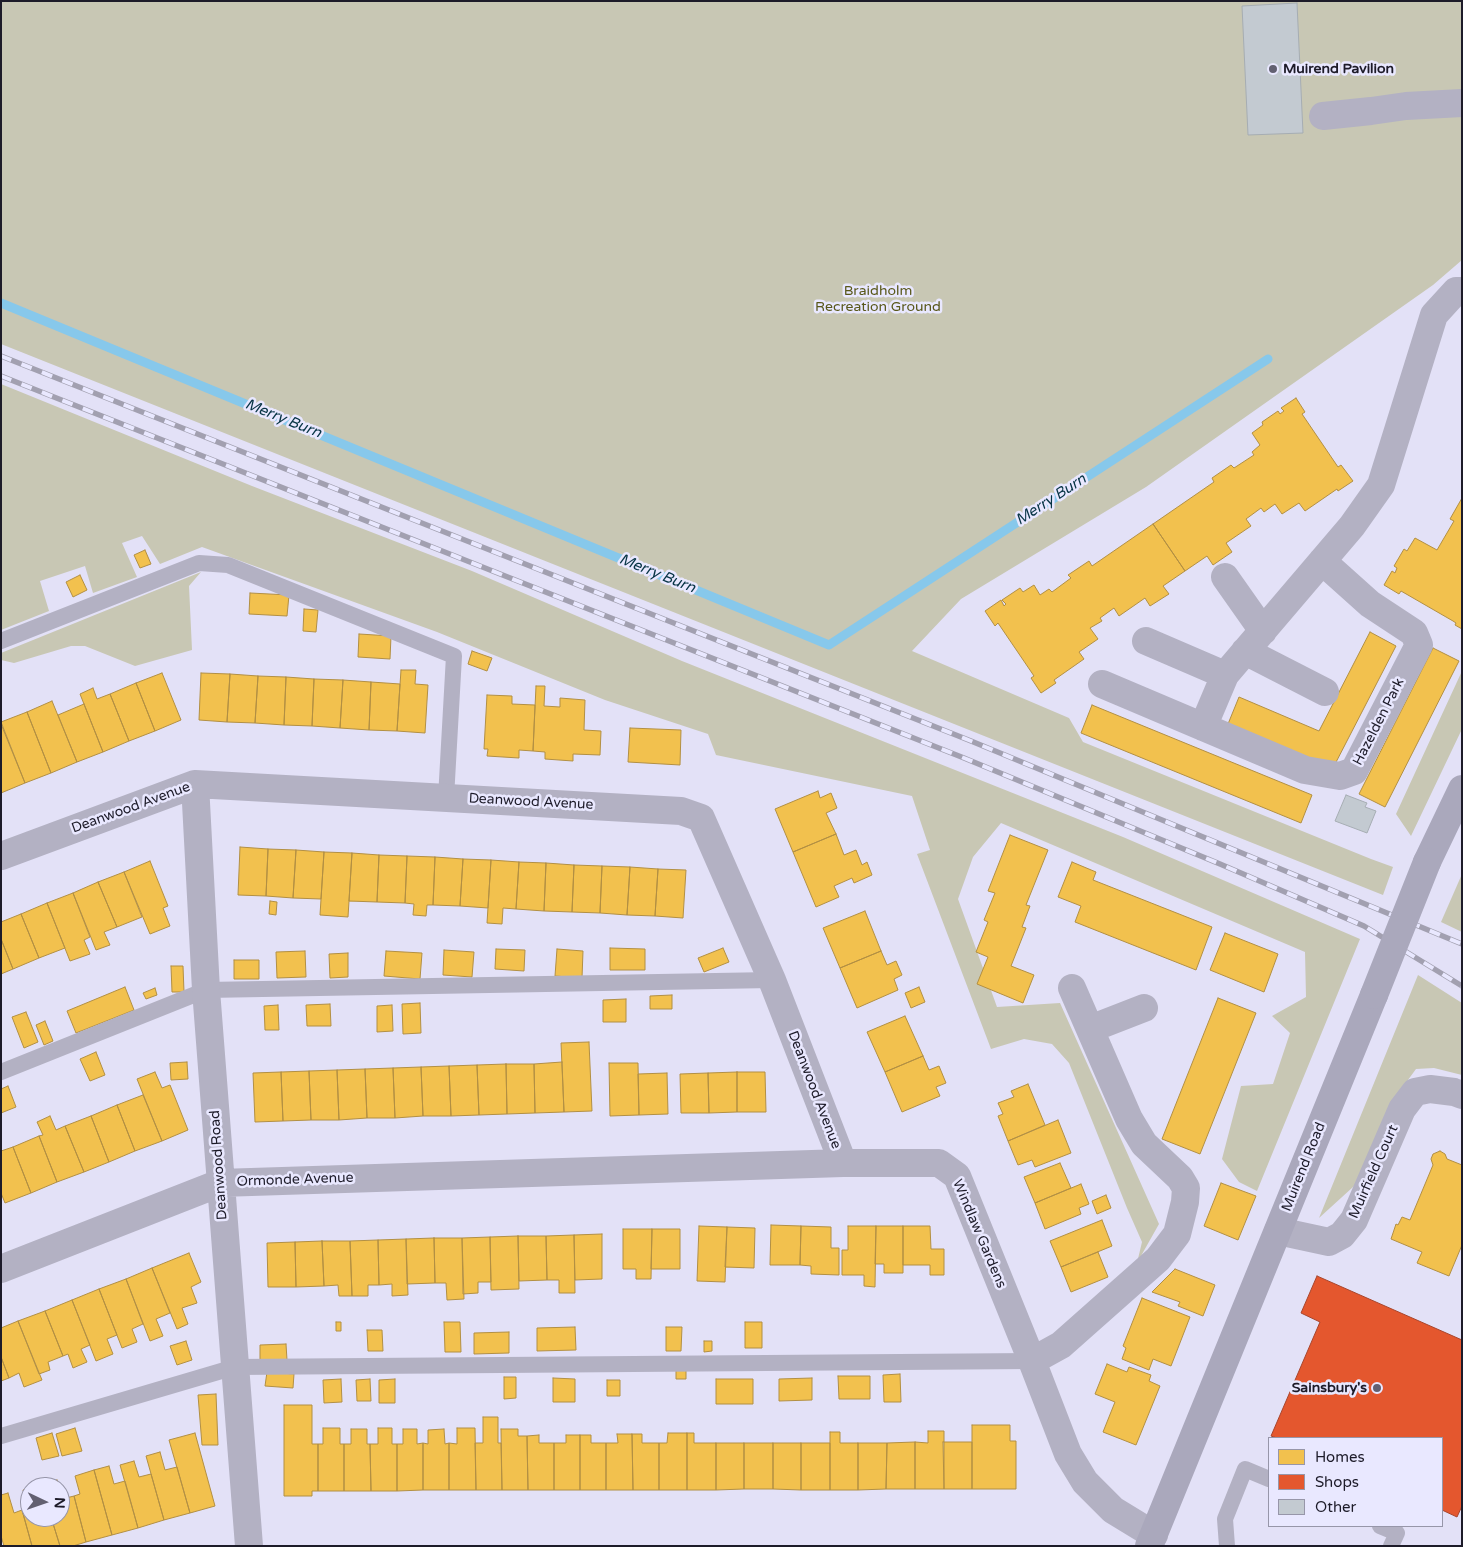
<!DOCTYPE html>
<style>
body{margin:0}
#map{position:relative;width:1463px;height:1547px;overflow:hidden;background:#e3e1f7;font-family:"Varela Round",sans-serif}
canvas{display:block}
.frame{position:absolute;inset:0;border:2px solid #1d1b29;pointer-events:none}
.legend{position:absolute;left:1268px;top:1437px;width:175px;height:90px;box-sizing:border-box;background:#e9e8ff;border:1px solid #9796a9;margin:0;padding:6px 9px;list-style:none;font-size:15px;color:#1d1b29}
.legend li{display:flex;align-items:center;gap:10px;height:25px}
.legend b{width:25px;border:1px solid #9796a9}
.north{position:absolute;left:20px;top:1477px;width:50px;height:50px;box-sizing:border-box;background:#e9e8ff;border:1px solid #9796a9;border-radius:50%;rotate:93deg;font-size:14px;font-weight:700;line-height:20px;text-align:center;color:#1d1b29}
.north::after{content:'';display:block;margin:auto;width:18px;height:22px;background:#626071;clip-path:polygon(50% 0,100% 100%,50% 72%,0 100%)}
</style>
<div id="map">
<canvas width="1463" height="1547"></canvas>
<div class="frame"></div>
<ul class="legend">
<li><b style="height:14px;background:#f2c14e"></b>Homes</li>
<li><b style="height:14px;background:#e4572e"></b>Shops</li>
<li><b style="height:14px;background:#c3cad1"></b>Other</li>
</ul>
<div class="north">N</div>
</div>
<script>
const c = document.querySelector('canvas').getContext('2d');
c.lineJoin = 'round';
function fillPath(path, color) {
  c.fillStyle = color;
  c.fill(path, 'evenodd');
}
function poly(rows) {
  const path = new Path2D();
  for (const r of rows) {
    path.moveTo(r[0], r[1]);
    for (let i = 2; i < r.length; i += 2) path.lineTo(r[i], r[i + 1]);
  }
  return path;
}
function strokePath(path, color, width, dash) {
  c.strokeStyle = color;
  c.lineWidth = width;
  c.lineCap = dash ? 'butt' : 'round';
  c.setLineDash(dash || []);
  c.stroke(path);
}
function label(font, color, halo, rows, align = 'center') {
  c.font = font + ' "Varela Round",sans-serif';
  c.lineWidth = 5;
  c.setLineDash([]);
  c.textBaseline = 'middle';
  c.strokeStyle = halo;
  c.fillStyle = color;
  for (const [text, x, y, turn = 0] of rows) {
    c.save();
    c.translate(x, y);
    c.rotate((+turn || 0) * Math.PI / 180);
    c.textAlign = isNaN(turn) ? turn : align;
    if (halo) c.strokeText(text, 0, 0);
    c.fillText(text, 0, 0);
    c.restore();
  }
}
const green = poly([
 [1,1,1462,1,1462,260,1433,285,1146,487,961,599,912,651,1069,718,1083,742,1371,859,1393,867,1383,895,1,344],
 [1,384,252,486,472,571,682,661,1123,837,1360,939,1257,1191,1239,1182,1222,1159,1241,1086,1273,1084,1290,1033,1272,1016,1306,997,1305,952,1001,823,973,857,958,899,997,1007,1060,1003,1159,1224,1137,1263,1142,1242,1127,1208,1069,1063,1052,1044,1024,1039,991,1049,917,854,930,850,912,796,716,755,708,734,605,700,437,632,202,547,160,564,142,536,122,543,137,577,93,593,85,566,40,581,49,611,1,630],
 [201,572,189,586,192,650,135,666,85,646,71,646,14,663,1,660,1,653],
 [1462,671,1462,729,1411,836,1396,814],
 [1462,874,1462,932,1441,922],
 [1418,975,1462,1003,1462,1075,1434,1068,1416,1069,1405,1084,1364,1177,1319,1218]
]);
const homes = poly([
 [1296,398,1305,412,1302,414,1338,467,1341,465,1353,481,1338,491,1337,489,1305,511,1299,503,1282,514,1275,504,1264,512,1261,508,1246,519,1251,526,1226,543,1232,552,1213,565,1207,556,1185,571,1153,524,1214,482,1212,478,1231,465,1234,468,1254,455,1252,452,1260,445,1252,433,1263,425,1262,422,1278,411,1280,414,1284,411,1281,408,1296,398],
 [1462,498,1462,629,1455,625,1456,623,1453,621,1401,591,1399,594,1384,585,1392,571,1395,573,1397,568,1394,566,1404,549,1407,551,1415,538,1437,550,1454,521,1450,519,1462,498],
 [1153,524,1185,571,1163,586,1169,594,1150,606,1145,598,1119,616,1114,608,1100,618,1102,621,1090,628,1098,639,1079,652,1084,659,1054,680,1056,683,1041,693,1031,678,1034,676,998,623,995,626,985,611,1001,600,1004,606,1006,604,1002,600,1020,588,1023,592,1034,585,1040,595,1049,589,1052,592,1071,578,1068,575,1089,561,1092,566,1153,524],
 [145,550,151,564,140,568,134,555,145,550],
 [80,575,87,590,73,597,66,582,80,575],
 [250,593,289,595,287,616,249,614,250,593],
 [304,609,318,610,316,632,303,631,304,609],
 [1370,632,1396,646,1333,768,1228,724,1239,697,1319,731,1370,632],
 [359,634,391,636,390,659,358,657,359,634],
 [1433,648,1459,661,1385,807,1359,794,1433,648],
 [472,651,492,658,487,671,468,664,472,651],
 [401,670,416,670,415,684,428,685,425,733,397,731,401,670],
 [162,673,181,720,155,731,136,683,162,673],
 [201,673,230,674,227,722,199,720,201,673],
 [230,674,258,676,255,723,227,722,230,674],
 [258,676,286,677,284,725,255,723,258,676],
 [286,677,314,679,312,726,284,725,286,677],
 [314,679,343,680,340,728,312,726,314,679],
 [343,680,371,682,369,730,340,728,343,680],
 [371,682,400,684,397,731,369,730,371,682],
 [136,683,155,731,129,741,110,694,136,683],
 [536,686,545,686,544,706,560,707,560,698,585,700,584,730,601,731,600,755,573,754,573,761,545,759,545,752,533,751,536,686],
 [93,688,97,699,110,694,129,741,103,752,80,694,93,688],
 [487,695,512,696,512,704,535,705,533,751,519,750,519,758,487,756,488,749,484,749,487,695],
 [52,701,77,762,51,773,27,712,52,701],
 [84,704,103,752,77,762,58,715,84,704],
 [1092,705,1312,795,1301,823,1081,733,1092,705],
 [27,712,51,773,25,783,1,722,27,712],
 [1,724,25,783,1,793,1,724],
 [630,728,681,730,680,765,628,762,630,728],
 [818,791,820,798,831,793,837,808,826,813,836,834,793,852,775,809,818,791],
 [836,834,844,855,856,850,862,865,867,862,872,875,854,883,852,878,834,886,839,897,816,907,793,852,836,834],
 [1010,835,1048,850,1026,905,1030,906,1022,927,1026,928,1011,966,1034,975,1023,1003,977,984,988,957,976,952,988,922,984,920,995,893,988,891,1010,835],
 [240,847,268,849,266,896,238,895,240,847],
 [268,849,296,850,293,898,266,896,268,849],
 [296,850,324,852,321,899,293,898,296,850],
 [324,852,352,853,348,917,320,915,324,852],
 [352,853,379,855,377,902,349,901,352,853],
 [379,855,407,856,405,903,377,902,379,855],
 [407,856,435,857,433,905,427,905,426,916,413,915,414,904,405,903,407,856],
 [435,857,463,859,460,906,433,905,435,857],
 [463,859,491,860,488,908,460,906,463,859],
 [491,860,519,862,516,909,503,908,502,924,487,923,491,860],
 [150,861,168,906,163,908,170,926,150,934,124,872,150,861],
 [519,862,546,863,544,911,516,909,519,862],
 [1072,862,1096,872,1093,880,1212,927,1196,970,1075,922,1081,906,1058,897,1072,862],
 [546,863,574,865,572,912,544,911,546,863],
 [574,865,602,866,600,913,572,912,574,865],
 [602,866,630,867,627,915,600,913,602,866],
 [630,867,658,869,655,916,627,915,630,867],
 [658,869,686,870,683,918,655,916,658,869],
 [124,872,142,917,117,927,98,882,124,872],
 [98,882,117,927,104,932,110,945,96,950,73,893,98,882],
 [73,893,90,937,84,940,90,954,70,961,47,903,73,893],
 [270,901,277,902,276,915,269,914,270,901],
 [47,903,65,948,39,958,21,914,47,903],
 [865,911,881,951,840,968,823,928,865,911],
 [21,914,39,958,13,969,1,939,1,922,21,914],
 [1225,933,1278,954,1264,992,1210,970,1225,933],
 [1,939,13,969,1,974,1,939],
 [610,948,645,949,645,970,610,970,610,948],
 [723,948,729,962,704,972,698,958,723,948],
 [496,949,525,950,524,971,495,969,496,949],
 [557,949,583,951,582,978,555,976,557,949],
 [444,950,474,952,472,977,443,975,444,950],
 [305,951,306,977,277,978,276,952,305,951],
 [386,951,422,953,420,979,384,976,386,951],
 [881,951,887,965,896,961,902,975,894,979,898,990,857,1008,840,968,881,951],
 [348,953,348,977,330,978,329,954,348,953],
 [234,960,259,960,259,979,234,979,234,960],
 [171,966,183,966,184,992,172,992,171,966],
 [125,987,134,1010,76,1033,67,1011,125,987],
 [919,987,925,1002,911,1008,905,993,919,987],
 [155,988,157,995,146,999,143,993,155,988],
 [672,995,672,1009,650,1009,650,996,672,995],
 [1218,998,1256,1013,1200,1154,1162,1139,1218,998],
 [626,999,626,1022,603,1022,603,1000,626,999],
 [420,1003,421,1033,403,1034,402,1004,420,1003],
 [330,1004,331,1026,307,1026,306,1005,330,1004],
 [278,1005,279,1030,265,1030,264,1006,278,1005],
 [392,1005,393,1031,377,1032,377,1006,392,1005],
 [26,1012,38,1042,24,1048,12,1017,26,1012],
 [905,1016,923,1056,885,1072,867,1032,905,1016],
 [45,1021,53,1041,44,1045,36,1025,45,1021],
 [589,1042,592,1111,564,1112,561,1043,589,1042],
 [96,1052,105,1075,90,1081,80,1059,96,1052],
 [923,1056,929,1070,939,1066,946,1083,936,1087,940,1096,902,1112,885,1072,923,1056],
 [187,1062,188,1079,171,1080,170,1063,187,1062],
 [562,1062,564,1112,535,1113,534,1064,562,1062],
 [609,1063,638,1063,639,1115,610,1116,609,1063],
 [506,1064,507,1114,479,1115,477,1065,506,1064],
 [506,1064,534,1064,535,1113,507,1114,506,1064],
 [477,1065,479,1115,451,1116,449,1066,477,1065],
 [449,1066,451,1116,423,1116,421,1067,449,1066],
 [421,1067,423,1116,395,1118,393,1068,421,1067],
 [393,1068,395,1118,367,1118,365,1069,393,1068],
 [365,1069,367,1118,339,1120,337,1070,365,1069],
 [337,1070,339,1120,311,1120,309,1071,337,1070],
 [309,1071,311,1120,283,1121,281,1072,309,1071],
 [155,1072,162,1088,170,1085,188,1130,162,1141,137,1079,155,1072],
 [281,1072,283,1121,255,1122,253,1073,281,1072],
 [737,1072,737,1112,709,1113,708,1073,737,1072],
 [737,1072,765,1072,766,1112,737,1112,737,1072],
 [667,1073,668,1114,639,1115,638,1074,667,1073],
 [708,1073,709,1113,681,1113,680,1074,708,1073],
 [1028,1084,1045,1125,1008,1141,998,1116,1003,1114,998,1103,1014,1097,1011,1091,1028,1084],
 [8,1086,16,1107,1,1113,1,1089,8,1086],
 [143,1095,162,1141,135,1151,117,1105,143,1095],
 [117,1105,135,1151,109,1162,91,1116,117,1105],
 [50,1116,56,1130,65,1126,84,1172,57,1182,39,1136,43,1135,37,1122,50,1116],
 [91,1116,109,1162,84,1172,65,1126,91,1116],
 [1058,1120,1071,1153,1035,1167,1032,1160,1018,1165,1008,1141,1058,1120],
 [39,1136,57,1182,31,1193,13,1147,39,1136],
 [13,1147,31,1193,5,1203,1,1193,1,1151,13,1147],
 [1440,1151,1445,1154,1447,1159,1462,1165,1462,1245,1449,1276,1417,1263,1422,1252,1391,1239,1396,1224,1398,1225,1402,1217,1410,1220,1433,1165,1431,1159,1433,1154,1440,1151],
 [1060,1163,1071,1188,1035,1203,1024,1177,1060,1163],
 [1221,1183,1256,1196,1238,1240,1204,1226,1221,1183],
 [1081,1184,1089,1204,1079,1208,1081,1214,1045,1229,1035,1203,1081,1184],
 [1106,1195,1111,1208,1097,1214,1092,1201,1106,1195],
 [1102,1220,1112,1246,1061,1267,1050,1241,1102,1220],
 [771,1225,801,1226,800,1265,770,1265,771,1225],
 [699,1226,727,1227,725,1282,697,1281,699,1226],
 [801,1226,831,1227,831,1248,839,1248,839,1275,811,1274,811,1266,800,1265,801,1226],
 [848,1226,876,1226,875,1287,864,1286,864,1275,842,1275,842,1250,848,1250,848,1226],
 [876,1226,903,1226,903,1273,884,1273,884,1264,875,1264,876,1226],
 [903,1226,930,1226,931,1249,944,1249,944,1275,930,1275,930,1265,903,1265,903,1226],
 [727,1227,755,1228,754,1268,725,1267,727,1227],
 [623,1229,652,1229,651,1279,636,1279,636,1269,623,1269,623,1229],
 [652,1229,680,1229,680,1269,651,1269,652,1229],
 [602,1234,602,1279,575,1280,574,1235,602,1234],
 [574,1235,575,1293,559,1293,559,1280,547,1280,546,1236,574,1235],
 [518,1236,546,1236,547,1280,519,1281,518,1236],
 [518,1236,519,1289,491,1290,490,1237,518,1236],
 [490,1237,491,1282,478,1282,478,1293,463,1294,462,1238,490,1237],
 [434,1238,435,1283,407,1284,406,1239,434,1238],
 [434,1238,462,1238,464,1299,447,1300,446,1283,435,1283,434,1238],
 [406,1239,408,1295,392,1296,392,1284,379,1285,378,1240,406,1239],
 [378,1240,379,1285,368,1285,368,1296,352,1296,350,1241,378,1240],
 [322,1241,324,1286,296,1287,295,1242,322,1241],
 [322,1241,350,1241,352,1296,339,1296,338,1285,324,1286,322,1241],
 [295,1242,296,1287,268,1287,267,1243,295,1242],
 [1098,1252,1108,1277,1071,1292,1061,1267,1098,1252],
 [189,1253,201,1282,191,1287,197,1303,182,1308,188,1324,177,1329,152,1268,189,1253],
 [152,1268,170,1313,156,1319,163,1336,150,1341,126,1279,152,1268],
 [1175,1269,1215,1285,1203,1316,1178,1306,1180,1302,1152,1292,1175,1269],
 [126,1279,143,1324,132,1329,137,1342,122,1348,99,1289,126,1279],
 [99,1289,117,1335,107,1339,113,1354,96,1361,72,1300,99,1289],
 [1142,1298,1190,1317,1171,1366,1153,1359,1149,1370,1122,1359,1126,1348,1123,1346,1142,1298],
 [72,1300,90,1345,81,1349,87,1362,73,1368,68,1354,63,1356,45,1311,72,1300],
 [45,1311,63,1356,48,1362,50,1370,39,1374,18,1321,45,1311],
 [18,1321,42,1380,24,1387,19,1373,9,1378,1,1357,1,1328,18,1321],
 [336,1322,341,1322,341,1331,336,1331,336,1322],
 [444,1322,460,1322,461,1352,445,1352,444,1322],
 [745,1322,762,1322,762,1348,745,1348,745,1322],
 [575,1327,576,1350,537,1351,537,1328,575,1327],
 [666,1327,682,1327,681,1351,666,1351,666,1327],
 [367,1330,382,1330,383,1351,368,1351,367,1330],
 [509,1332,509,1353,474,1354,474,1333,509,1332],
 [186,1341,192,1360,177,1365,170,1346,186,1341],
 [704,1341,712,1341,712,1351,704,1352,704,1341],
 [286,1344,287,1360,260,1360,260,1345,286,1344],
 [1,1357,9,1378,1,1381,1,1357],
 [1107,1364,1127,1372,1129,1367,1151,1375,1149,1381,1160,1386,1136,1445,1103,1432,1115,1402,1095,1394,1107,1364],
 [676,1370,686,1370,686,1379,676,1379,676,1370],
 [267,1372,294,1374,293,1388,265,1386,267,1372],
 [900,1374,901,1402,884,1402,883,1375,900,1374],
 [838,1376,870,1376,870,1399,839,1399,838,1376],
 [504,1377,516,1377,516,1398,504,1399,504,1377],
 [553,1378,575,1379,575,1402,553,1402,553,1378],
 [812,1378,812,1400,779,1401,779,1379,812,1378],
 [341,1379,342,1402,324,1403,323,1380,341,1379],
 [370,1379,371,1401,357,1401,356,1380,370,1379],
 [395,1379,395,1403,379,1403,379,1380,395,1379],
 [716,1379,753,1379,753,1404,716,1404,716,1379],
 [607,1380,620,1380,620,1396,607,1396,607,1380],
 [216,1394,218,1445,202,1445,198,1395,216,1394],
 [284,1405,312,1405,312,1444,318,1444,318,1491,312,1491,312,1496,284,1496,284,1405],
 [483,1417,498,1417,498,1443,501,1443,502,1490,476,1490,475,1443,483,1443,483,1417],
 [972,1425,1010,1425,1010,1441,1016,1441,1016,1489,972,1489,972,1425],
 [75,1428,82,1451,62,1456,56,1434,75,1428],
 [323,1428,340,1428,340,1444,344,1444,344,1491,318,1491,318,1444,323,1444,323,1428],
 [378,1428,392,1428,392,1444,397,1444,397,1491,371,1491,370,1444,378,1444,378,1428],
 [457,1428,475,1428,476,1490,449,1490,449,1443,457,1444,457,1428],
 [351,1429,367,1429,367,1444,370,1444,371,1491,344,1491,344,1444,351,1444,351,1429],
 [403,1429,417,1429,417,1444,423,1443,423,1490,397,1491,397,1444,403,1444,403,1429],
 [444,1429,445,1444,449,1443,449,1490,423,1490,423,1443,428,1444,428,1430,444,1429],
 [501,1429,518,1429,518,1436,527,1436,528,1490,502,1490,501,1429],
 [928,1431,944,1431,944,1489,915,1489,915,1442,928,1443,928,1431],
 [830,1432,840,1432,840,1443,858,1443,858,1490,830,1490,830,1432],
 [52,1433,59,1456,42,1460,36,1438,52,1433],
 [195,1433,215,1506,190,1513,169,1440,195,1433],
 [668,1433,687,1433,687,1490,659,1490,659,1443,667,1443,668,1433],
 [687,1433,694,1433,694,1443,716,1443,716,1490,687,1490,687,1433],
 [617,1434,632,1434,633,1490,606,1490,606,1443,618,1443,617,1434],
 [632,1434,642,1434,642,1443,659,1443,659,1490,633,1490,632,1434],
 [539,1435,539,1443,554,1443,554,1490,528,1490,527,1436,539,1435],
 [566,1435,580,1435,580,1490,554,1490,554,1443,566,1443,566,1435],
 [580,1435,591,1435,591,1443,606,1443,606,1490,580,1490,580,1435],
 [915,1442,915,1489,886,1489,887,1443,915,1442],
 [943,1442,972,1442,972,1489,944,1489,943,1442],
 [716,1443,744,1443,744,1489,716,1490,716,1443],
 [744,1443,773,1443,773,1489,744,1489,744,1443],
 [773,1443,801,1443,801,1490,773,1489,773,1443],
 [801,1443,830,1443,830,1490,801,1490,801,1443],
 [858,1443,887,1443,886,1489,858,1490,858,1443],
 [160,1452,165,1470,177,1467,190,1513,164,1520,146,1456,160,1452],
 [134,1461,139,1477,151,1474,164,1520,138,1528,120,1465,134,1461],
 [109,1466,114,1484,125,1481,138,1528,112,1535,94,1470,109,1466],
 [94,1470,112,1535,86,1542,74,1496,80,1494,75,1476,94,1470],
 [57,1480,59,1487,43,1487,43,1484,57,1480],
 [30,1488,30,1517,51,1517,60,1546,32,1546,22,1510,28,1508,23,1490,30,1488],
 [60,1490,62,1499,74,1496,86,1542,73,1546,60,1546,51,1517,60,1517,60,1490],
 [8,1493,14,1513,22,1510,32,1546,4,1546,1,1536,1,1495,8,1493]
]);
const shops = poly([
 [1317,1276,1462,1340,1462,1506,1457,1517,1442,1510,1442,1438,1277,1438,1271,1436,1320,1322,1301,1313,1317,1276]
]);
const stream = poly([
 [1,303,829,645,1268,359]
]);
const building = poly([
 [1297,3,1303,133,1248,135,1242,6,1297,3],
 [1346,795,1367,803,1365,807,1376,811,1367,833,1335,821,1346,795]
]);
const lane = poly([
 [1,641,199,563,228,565,454,656,446,798],
 [1,1072,206,990,772,980],
 [1,1436,235,1367,1032,1361],
 [1380,1526,1397,1533,1391,1546],
 [1227,1546,1225,1519,1245,1469,1269,1479]
]);
const street = poly([
 [1323,116,1371,111,1406,106,1462,103],
 [1225,577,1263,631],
 [1146,641,1225,675],
 [1245,651,1325,692],
 [1102,684,1305,770,1340,776,1354,771,1419,645,1414,633,1370,604,1322,561],
 [1203,727,1225,675,1352,526,1381,485,1434,315,1456,291,1462,291],
 [195,784,206,990,249,1546],
 [1,856,195,784,681,811,701,818,772,980,843,1163],
 [1090,1029,1144,1008],
 [1278,1231,1329,1242,1342,1235,1354,1220,1402,1109,1415,1092,1430,1089,1454,1092,1462,1095],
 [1,1269,220,1183,843,1163,939,1163,957,1176,1032,1361,1068,1454,1085,1482,1113,1510,1154,1535],
 [1032,1361,1061,1345,1158,1259,1177,1234,1185,1202,1186,1188,1180,1178,1144,1144,1129,1119,1072,988]
]);
const secondary = poly([
 [1427,862,1462,789],
 [1149,1546,1374,995]
]);
const rail = poly([
 [1,356,971,741,1462,944],
 [1,376,964,758,1220,864,1364,926,1462,986]
]);
const secondaryBridge = poly([
 [1374,995,1427,862]
]);
const markers = [
 [1273,69,5,"#626071"],
 [1377,1388,5,"#626071"]
];
const poiNames = [
 ["Muirend Pavilion",1283,69],
 ["Sainsbury's",1367,1388,"right"]
];
const parkNames = [
 ["Braidholm",878,291],
 ["Recreation Ground",878,307]
];
const streetNames = [
 ["Hazelden Park",1379,722,-63],
 ["Deanwood Avenue",531,802,3],
 ["Deanwood Avenue",131,808,-20],
 ["Deanwood Avenue",814,1090,69],
 ["Deanwood Road",219,1165,-94],
 ["Muirend Road",1304,1167,-68],
 ["Muirfield Court",1374,1172,-66],
 ["Ormonde Avenue",295,1180,-2],
 ["Windlaw Gardens",979,1234,67]
];
const waterNames = [
 ["Merry Burn",283,419,22],
 ["Merry Burn",1051,500,-33],
 ["Merry Burn",657,574,22]
];
fillPath(green, '#c8c7b4');
fillPath(homes, '#f2c14e');
strokePath(homes, '#b28f43', 1);
fillPath(shops, '#e4572e');
strokePath(shops, '#a8452c', 1);
strokePath(stream, '#87c8eb', 9);
fillPath(building, '#c3cad1');
strokePath(building, '#a6adb3', 1);
strokePath(lane, '#b3b1c3', 16);
strokePath(street, '#b3b1c3', 28);
strokePath(secondary, '#aaa8bc', 28);
strokePath(rail, '#a2a0b0', 5.5);
strokePath(rail, '#e9e8ff', 4, [11]);
strokePath(secondaryBridge, '#aaa8bc', 28);
for (const [x, y, r, color] of markers) {
  const dot = new Path2D();
  dot.arc(x, y, r, 0, 2 * Math.PI);
  c.fillStyle = color;
  c.fill(dot);
  strokePath(dot, '#e9e8ff', 2);
}
label('bold 14px', '#1d1b29', '#e9e8ff', poiNames, 'left');
label('14px', '#585719', '#e9e8ff', parkNames);
label('14px', '#1d1b29', '#e9e8ff', streetNames);
label('italic 15px', '#073445', '#e9e8ff', waterNames);
</script>
